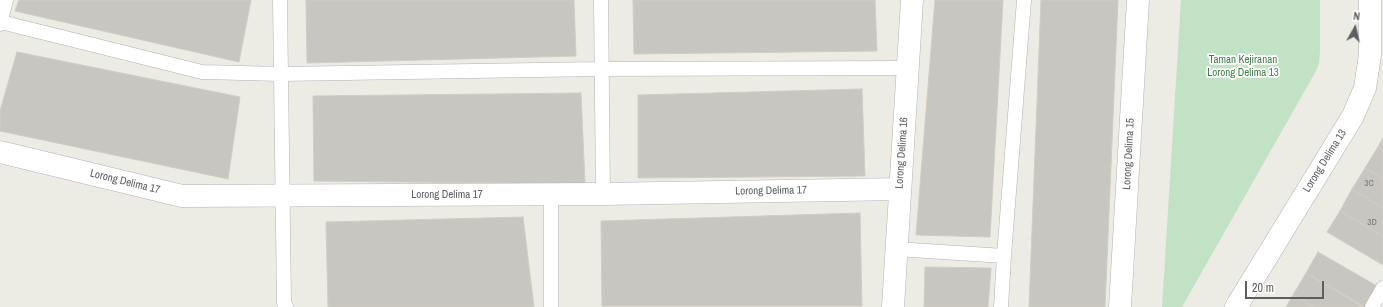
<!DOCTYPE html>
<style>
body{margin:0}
#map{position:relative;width:1383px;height:307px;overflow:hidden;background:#ecebe4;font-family:"Archivo Narrow",sans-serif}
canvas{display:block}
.north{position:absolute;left:1335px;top:8px;width:40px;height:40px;-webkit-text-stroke:3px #fff;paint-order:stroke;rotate:8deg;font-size:11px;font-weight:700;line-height:16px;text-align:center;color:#5c5e62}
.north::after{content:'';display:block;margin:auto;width:14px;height:18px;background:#5c5e62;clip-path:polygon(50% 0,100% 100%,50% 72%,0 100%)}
.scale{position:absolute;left:1245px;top:281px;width:79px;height:18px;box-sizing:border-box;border:2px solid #5c5e62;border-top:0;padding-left:5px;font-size:12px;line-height:14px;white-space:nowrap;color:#5c5e62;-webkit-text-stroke:3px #fff;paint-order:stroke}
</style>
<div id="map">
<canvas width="1383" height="307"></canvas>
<div class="north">N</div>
<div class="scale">20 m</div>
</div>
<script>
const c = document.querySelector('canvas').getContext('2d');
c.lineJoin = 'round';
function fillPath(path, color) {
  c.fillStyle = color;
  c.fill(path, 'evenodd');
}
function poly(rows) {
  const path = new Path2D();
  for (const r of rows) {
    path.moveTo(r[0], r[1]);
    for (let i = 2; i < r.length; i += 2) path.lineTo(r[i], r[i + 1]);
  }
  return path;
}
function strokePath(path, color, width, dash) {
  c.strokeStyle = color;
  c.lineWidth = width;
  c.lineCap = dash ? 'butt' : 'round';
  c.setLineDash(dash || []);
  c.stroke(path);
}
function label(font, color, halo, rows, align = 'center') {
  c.font = font + ' "Archivo Narrow",sans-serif';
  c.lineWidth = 3.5;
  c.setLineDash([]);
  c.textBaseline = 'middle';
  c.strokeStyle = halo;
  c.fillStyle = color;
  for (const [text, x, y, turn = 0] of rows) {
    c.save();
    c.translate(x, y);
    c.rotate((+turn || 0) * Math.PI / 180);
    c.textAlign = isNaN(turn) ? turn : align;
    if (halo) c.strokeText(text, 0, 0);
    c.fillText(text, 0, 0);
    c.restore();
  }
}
const green = poly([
 [1181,0,1320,0,1320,52,1319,63,1316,71,1182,307,1162,307]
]);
const building = poly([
 [19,0,251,0,239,62,15,11,19,0],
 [306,0,574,0,576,56,307,63,306,0],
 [633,0,875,0,877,51,634,54,633,0],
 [935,0,1003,0,990,237,916,235,935,0],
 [1041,0,1118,0,1105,307,1029,307,1041,0],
 [17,52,240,97,228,179,0,131,0,111,17,52],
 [862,89,865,176,638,178,638,95,862,89],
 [581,93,585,184,314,181,313,96,581,93],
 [1383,138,1383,151,1378,147,1383,138],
 [1378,147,1383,151,1383,179,1365,168,1378,147],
 [1365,168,1383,179,1383,208,1352,189,1365,168],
 [1352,189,1383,208,1383,236,1340,211,1352,189],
 [1340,211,1383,236,1383,265,1327,232,1340,211],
 [860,213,862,306,602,306,601,221,860,213],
 [523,217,534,307,328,307,326,222,523,217],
 [1318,252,1377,286,1365,307,1306,273,1318,252],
 [925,267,991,268,988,307,924,307,925,267],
 [1306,273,1363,307,1315,307,1293,295,1306,273],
 [1293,295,1315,307,1286,307,1293,295]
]);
const service = poly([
 [280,0,284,303,286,307],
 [601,0,603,194],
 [1,22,202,72,281,74,601,69,908,68],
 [0,24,6,0],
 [896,249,1004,256,1001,307],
 [1004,256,1024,0],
 [551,307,551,194],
 [1372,307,1383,288]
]);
const minor = poly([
 [0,152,182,196,603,194,900,189],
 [893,307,912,0],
 [1120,307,1138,0],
 [1236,307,1353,116,1365,88,1370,55,1370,0]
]);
const numberNames = [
 ["3C",1369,184],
 ["3D",1372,223]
];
const parkNames = [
 ["Taman Kejiranan",1243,60],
 ["Lorong Delima 13",1243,73]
];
const streetNames = [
 ["Lorong Delima 16",902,153,-86],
 ["Lorong Delima 15",1129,154,-87],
 ["Lorong Delima 13",1325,161,-58],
 ["Lorong Delima 17",125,182,14],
 ["Lorong Delima 17",771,191,-1],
 ["Lorong Delima 17",447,195]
];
fillPath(green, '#c2e2c5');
fillPath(building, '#c8c6c0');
strokePath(building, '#d0cdc2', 1);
strokePath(service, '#b1b3b7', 15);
strokePath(minor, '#b1b3b7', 23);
strokePath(service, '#fff', 14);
strokePath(minor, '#fff', 22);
label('9px', '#77787a', null, numberNames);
label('11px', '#3e7f45', '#fff', parkNames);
label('11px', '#5c5e62', '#fff', streetNames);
</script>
